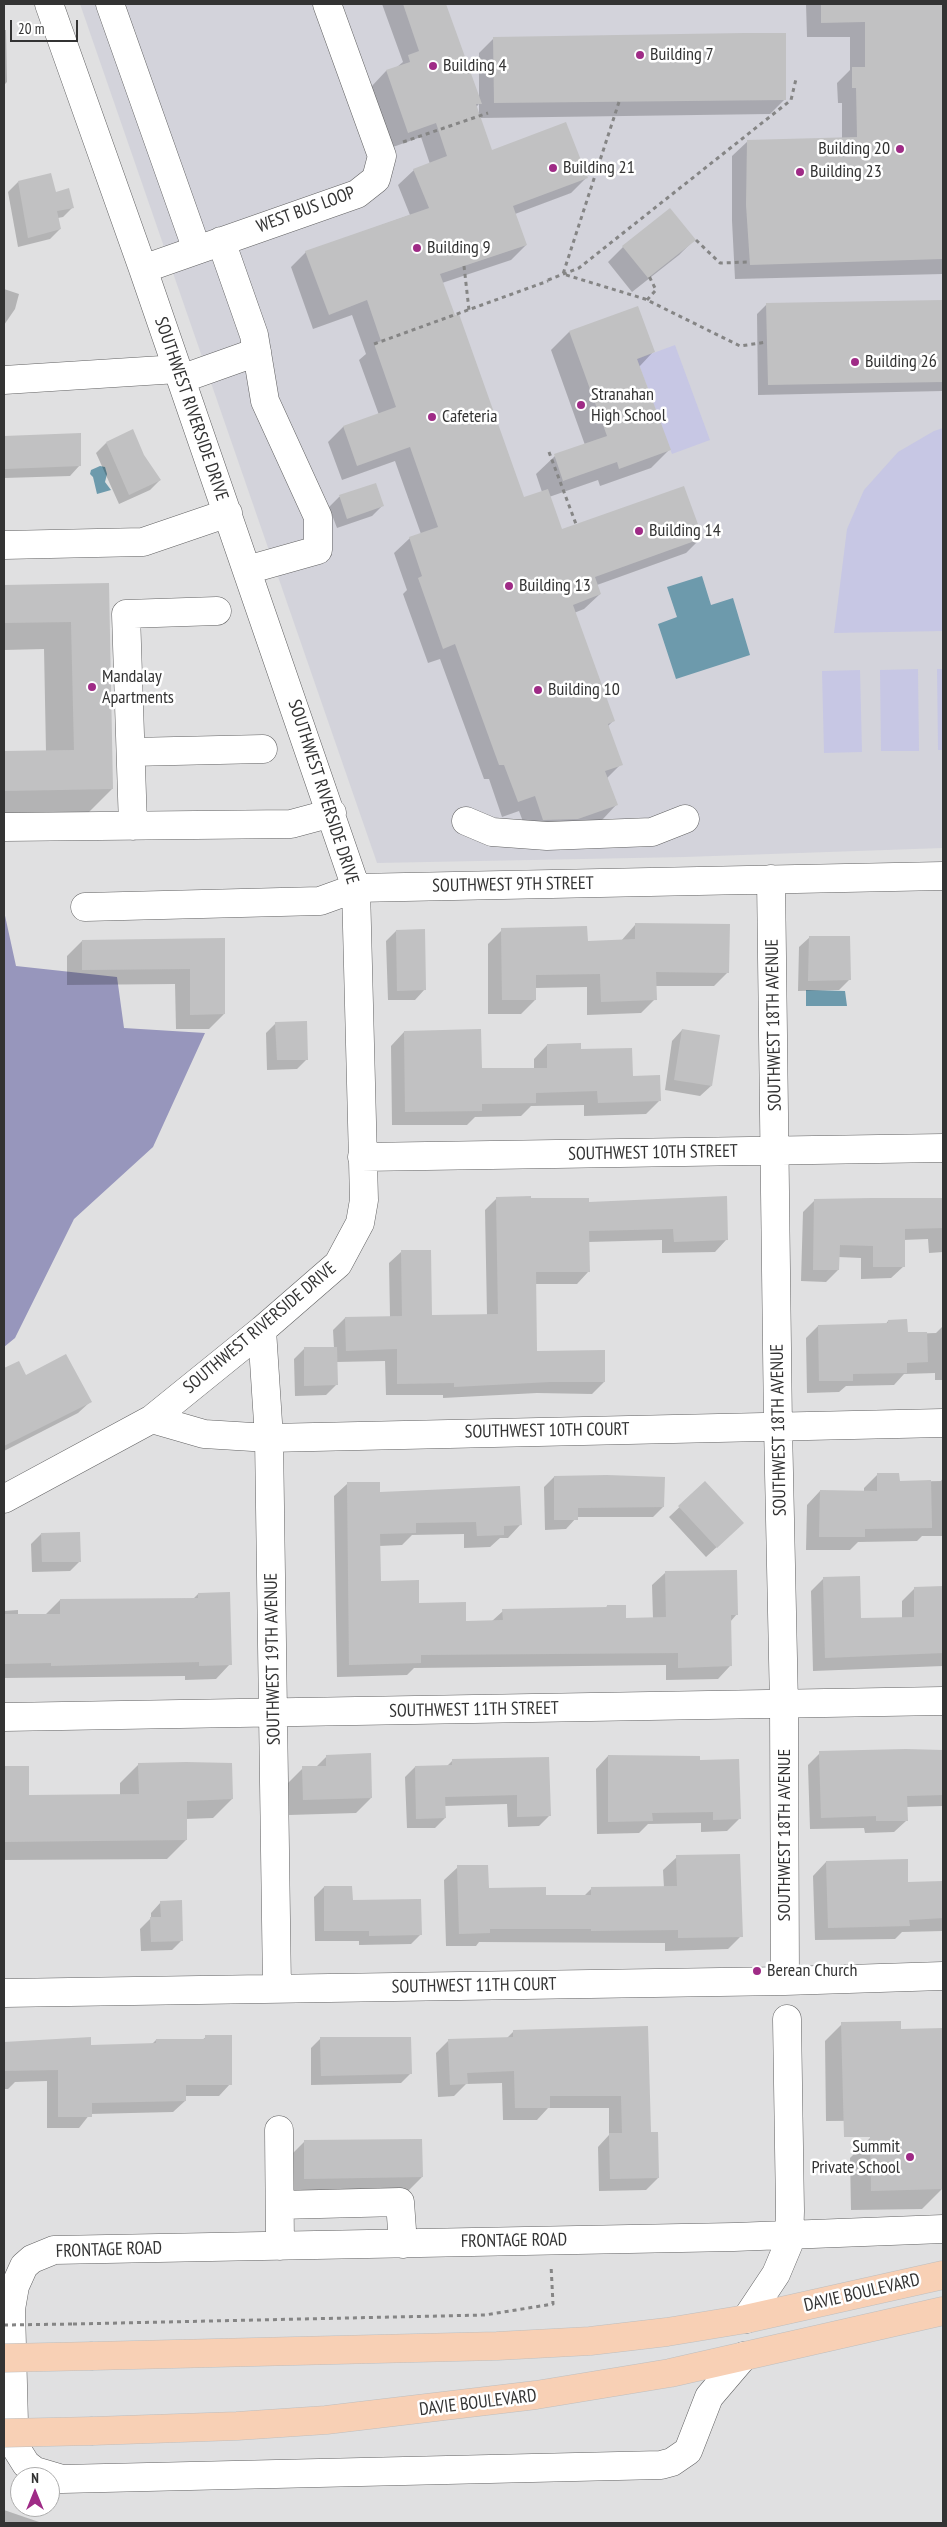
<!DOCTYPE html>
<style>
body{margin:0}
#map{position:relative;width:947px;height:2527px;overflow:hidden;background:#e0e0e1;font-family:"PT Sans Narrow",sans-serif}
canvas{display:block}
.frame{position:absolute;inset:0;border:5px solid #333;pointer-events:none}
.north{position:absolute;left:10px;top:2467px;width:50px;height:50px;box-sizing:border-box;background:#fff;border:1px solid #adadad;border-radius:50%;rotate:0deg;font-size:14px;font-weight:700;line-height:20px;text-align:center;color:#333}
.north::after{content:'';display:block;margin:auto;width:18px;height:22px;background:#9f2b86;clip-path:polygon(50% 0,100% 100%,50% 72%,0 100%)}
.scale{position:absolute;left:10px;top:20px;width:68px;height:22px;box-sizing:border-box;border:2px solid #333;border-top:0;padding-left:6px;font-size:15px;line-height:18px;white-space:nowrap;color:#333;-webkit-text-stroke:4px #fff;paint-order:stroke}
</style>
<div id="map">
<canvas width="947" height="2527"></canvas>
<div class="frame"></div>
<div class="north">N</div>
<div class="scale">20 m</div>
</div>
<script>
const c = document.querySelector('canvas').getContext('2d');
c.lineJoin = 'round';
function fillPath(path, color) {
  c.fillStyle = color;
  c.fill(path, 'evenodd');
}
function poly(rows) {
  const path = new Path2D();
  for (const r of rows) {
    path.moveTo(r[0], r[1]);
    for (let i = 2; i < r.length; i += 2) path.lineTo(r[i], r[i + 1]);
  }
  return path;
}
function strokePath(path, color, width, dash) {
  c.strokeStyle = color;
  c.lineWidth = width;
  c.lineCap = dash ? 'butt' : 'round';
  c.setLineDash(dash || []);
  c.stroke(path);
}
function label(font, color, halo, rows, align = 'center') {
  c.font = font + ' "PT Sans Narrow",sans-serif';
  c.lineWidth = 5;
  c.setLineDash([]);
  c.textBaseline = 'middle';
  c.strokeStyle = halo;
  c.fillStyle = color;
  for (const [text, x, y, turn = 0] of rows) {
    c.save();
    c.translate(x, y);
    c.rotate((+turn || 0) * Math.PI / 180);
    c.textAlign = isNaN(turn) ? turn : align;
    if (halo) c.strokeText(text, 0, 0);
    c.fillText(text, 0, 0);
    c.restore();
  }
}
const built = poly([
 [80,4,943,4,943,848,685,857,377,863]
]);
const green = poly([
 [675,345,710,440,672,454,637,359],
 [943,428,943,631,834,633,847,529,864,490,898,452,934,431],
 [918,669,919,751,881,751,880,670],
 [937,669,943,669,943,750,938,750],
 [860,670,862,752,824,753,822,671]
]);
const forest = poly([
 [4,911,16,966,117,977,124,1028,205,1033,153,1147,74,1219,15,1338,4,1347]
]);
const water = poly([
 [100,466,105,467,107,474,105,482,111,490,97,494,93,477,90,474,91,470],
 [702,576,711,605,733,598,750,655,676,679,658,624,677,617,667,587],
 [806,990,845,991,847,1006,806,1006]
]);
const shadow = poly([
 [382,4,445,4,479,100,479,53,494,38,785,99,770,114,480,118,491,151,586,178,571,193,515,214,526,245,511,260,442,283,523,499,542,492,536,474,555,456,585,445,551,350,569,332,653,352,639,367,669,450,651,468,600,486,598,480,549,497,561,530,701,538,686,553,597,585,600,594,584,609,574,613,613,721,608,726,621,764,607,778,617,804,602,820,562,834,528,835,519,811,502,817,489,779,484,779,440,659,428,663,403,594,407,590,394,553,410,538,421,534,395,461,342,480,328,442,343,427,379,415,359,360,366,354,352,315,313,329,291,267,306,252,410,215,398,185,414,170,430,164,421,137,393,147,371,87,386,71,397,67,403,62],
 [479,104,479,115,476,107],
 [806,4,943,4,943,274,735,279,732,221,732,156,748,141,842,139,842,103,838,103,837,83,850,70,850,37,807,37],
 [4,30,6,30,7,82,4,85],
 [18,182,55,194,73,207,63,217,58,218,60,229,50,239,18,247,8,192],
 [694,240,679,255,632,292,608,262,623,247],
 [4,289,19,294,15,309,4,325],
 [943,301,943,391,758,395,757,314,767,304],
 [80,435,80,465,70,476,4,478,4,437],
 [106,443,143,456,160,480,150,490,119,504,96,453],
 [375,485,382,506,372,516,337,528,329,507,339,497],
 [108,585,112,789,84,817,4,818,4,753,46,752,44,649,4,650,4,587],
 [635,925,728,972,714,986,655,986,655,999,641,1013,587,1015,587,987,535,988,535,1000,521,1014,488,1014,488,944,502,930,586,942,621,941],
 [396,931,425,989,415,1000,388,1000,386,941],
 [810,937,849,980,839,990,798,991,799,947],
 [223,939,224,1014,209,1029,176,1029,175,984,67,985,67,956,82,941],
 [276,1023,307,1059,297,1069,267,1070,266,1033],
 [682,1030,711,1086,700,1096,665,1090,672,1041],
 [404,1032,480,1070,534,1069,534,1059,547,1045,580,1051,632,1077,659,1101,646,1114,584,1116,584,1105,531,1106,521,1116,475,1117,467,1125,392,1125,391,1046],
 [497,1198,588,1203,726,1240,715,1252,662,1253,662,1240,588,1242,588,1272,577,1284,535,1284,536,1352,604,1382,592,1394,537,1393,443,1398,443,1395,386,1395,385,1361,336,1362,336,1385,326,1395,295,1396,294,1359,304,1349,334,1348,333,1330,345,1318,390,1317,389,1263,401,1252,431,1316,487,1315,485,1210],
 [943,1198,943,1252,929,1253,928,1239,903,1240,904,1266,891,1278,861,1279,861,1258,838,1257,838,1270,826,1282,801,1281,803,1212,815,1200,872,1201],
 [888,1321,906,1334,936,1333,943,1326,943,1380,935,1380,935,1373,904,1374,894,1385,846,1386,839,1392,807,1393,806,1338,818,1326,885,1325],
 [18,1362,26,1377,90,1402,78,1413,4,1451,4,1370],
 [877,1475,898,1482,941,1481,943,1478,943,1536,922,1536,917,1541,858,1542,850,1550,806,1550,807,1505,820,1491,864,1492,864,1488],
 [554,1477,663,1507,653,1517,577,1517,566,1529,545,1530,544,1487],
 [705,1483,732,1533,706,1557,669,1517],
 [347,1484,379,1493,520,1525,508,1538,500,1538,490,1547,464,1548,464,1534,412,1535,402,1545,379,1546,380,1582,418,1604,465,1622,492,1621,503,1611,605,1609,607,1606,625,1619,653,1619,652,1585,665,1573,737,1614,730,1622,730,1666,718,1679,666,1680,666,1665,414,1668,407,1675,337,1677,334,1496],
 [41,1534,80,1561,70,1571,32,1572,31,1544],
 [824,1578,860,1619,902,1618,902,1601,915,1588,943,1588,943,1666,813,1671,811,1591],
 [198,1594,230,1664,216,1679,185,1680,185,1676,4,1678,4,1611,18,1610,18,1615,45,1615,60,1600,193,1599],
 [943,1751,943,1806,906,1807,906,1821,894,1832,865,1833,864,1828,810,1829,808,1765,820,1753],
 [327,1756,371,1798,356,1813,289,1815,288,1783,303,1768,316,1767],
 [608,1756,699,1762,739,1819,727,1831,701,1832,701,1823,648,1824,639,1833,597,1834,596,1769],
 [548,1758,549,1816,539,1826,508,1827,507,1804,444,1806,445,1818,435,1828,407,1828,405,1777,415,1767,447,1766,453,1760],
 [139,1764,232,1799,213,1818,185,1819,186,1840,167,1859,4,1860,4,1767,28,1767,28,1796,120,1795,120,1783],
 [677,1857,741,1936,728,1949,665,1951,665,1943,479,1942,476,1946,446,1946,444,1880,458,1867,487,1889,545,1897,584,1896,591,1889,664,1888,663,1870],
 [826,1862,907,1884,943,1882,943,1931,902,1932,895,1939,815,1940,813,1876],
 [324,1887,421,1934,411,1944,359,1945,359,1941,315,1941,314,1897],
 [161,1902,182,1940,172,1950,141,1951,140,1929,151,1918,151,1913],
 [842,2024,899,2030,943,2030,943,2120,826,2121,825,2041],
 [647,2028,649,2134,658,2178,646,2190,599,2191,598,2147,609,2135,609,2108,548,2108,537,2120,503,2120,502,2083,466,2084,454,2096,438,2097,436,2053,449,2040,506,2039,514,2031],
 [206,2037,230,2084,219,2096,185,2096,185,2101,173,2112,90,2114,79,2128,47,2128,47,2081,15,2082,8,2089,4,2089,4,2043,90,2038,90,2046,151,2045,156,2040,202,2040],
 [321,2038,411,2073,401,2083,311,2085,311,2048],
 [870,2138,942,2189,922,2209,851,2210,850,2158],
 [304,2142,422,2177,407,2192,290,2194,289,2157],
 [4,2510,42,2523,4,2523]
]);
const building = poly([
 [403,4,446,4,482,104,476,104,492,150,566,122,588,178,513,206,527,245,440,274,455,315,459,314,524,497,548,489,562,529,684,486,703,538,595,577,601,594,573,605,615,721,608,724,623,765,605,771,618,805,578,819,543,820,535,796,518,802,504,765,499,765,455,644,443,649,418,578,422,576,409,537,438,527,410,447,357,466,343,426,396,407,374,344,381,341,367,300,329,315,305,251,429,208,413,169,447,156,436,123,408,133,386,70,410,62,408,55,419,51],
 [821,4,943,4,943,259,750,265,746,205,747,140,857,137,856,88,852,88,852,67,865,67,865,22,821,23],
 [744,33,786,33,786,100,494,103,493,37],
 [51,173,56,192,69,188,74,208,57,211,61,229,28,238,18,181],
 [670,208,696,240,648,278,622,246],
 [943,300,943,382,768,385,766,303],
 [638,306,655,352,637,359,671,450,619,469,617,462,563,481,554,454,607,436,569,331],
 [133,429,144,455,161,480,129,495,106,442],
 [81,433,81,466,4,469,4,436],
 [376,483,384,506,347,519,339,495],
 [109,583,113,789,4,791,4,751,74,750,71,622,4,623,4,585],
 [635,923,730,924,729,973,656,972,657,1000,601,1002,600,974,536,975,536,1000,502,1000,501,928,587,926,588,941,635,939],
 [425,929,426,990,397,991,396,930],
 [809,936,850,936,851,980,808,981],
 [225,938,225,1014,190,1015,190,969,82,970,82,940],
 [307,1021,308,1060,277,1060,275,1022],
 [481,1029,482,1068,547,1068,547,1044,581,1043,581,1049,632,1048,633,1076,660,1075,661,1101,598,1103,597,1091,536,1093,536,1103,482,1104,482,1111,405,1112,404,1031],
 [682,1029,720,1035,712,1086,674,1080],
 [531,1196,531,1198,589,1198,589,1202,727,1196,728,1240,674,1242,673,1229,589,1231,590,1272,536,1272,537,1351,605,1350,605,1382,550,1382,454,1387,454,1383,397,1384,397,1349,346,1351,345,1317,402,1316,401,1250,431,1250,432,1315,498,1314,496,1197],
 [872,1198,943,1198,943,1228,905,1229,905,1267,873,1267,873,1246,840,1245,839,1270,813,1270,814,1199],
 [907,1319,908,1332,927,1332,928,1362,907,1363,907,1373,853,1374,853,1381,819,1381,818,1325,888,1323,888,1320],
 [304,1347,337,1347,338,1385,304,1386],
 [66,1354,92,1402,4,1446,4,1368,19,1361,26,1375],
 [877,1473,899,1473,900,1481,931,1480,932,1528,865,1529,865,1537,819,1537,820,1490,877,1491],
 [607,1475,665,1477,664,1507,578,1508,578,1520,554,1520,554,1476],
 [705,1481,744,1523,717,1548,678,1506],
 [347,1482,380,1482,380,1492,520,1486,522,1525,504,1526,504,1535,477,1536,476,1522,416,1523,416,1533,380,1534,381,1581,419,1580,419,1603,466,1602,466,1621,503,1620,502,1609,607,1607,607,1605,626,1605,626,1618,666,1617,665,1571,737,1570,738,1615,731,1615,732,1666,678,1668,678,1653,421,1655,421,1663,349,1665],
 [80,1532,81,1562,42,1562,41,1533],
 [860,1576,861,1618,914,1617,914,1587,943,1586,943,1653,825,1658,823,1577],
 [230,1592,232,1665,199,1666,199,1662,51,1666,51,1663,4,1664,4,1614,60,1614,60,1599,198,1598,198,1593],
 [906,1749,943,1750,943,1795,907,1796,908,1821,876,1821,876,1816,821,1818,819,1751],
 [371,1753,372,1798,303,1800,302,1766,326,1766,326,1755],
 [608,1755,700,1756,700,1760,739,1759,741,1819,713,1820,713,1812,652,1813,653,1821,608,1822],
 [549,1757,551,1816,517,1817,517,1795,445,1797,446,1818,416,1819,415,1766,452,1765,452,1759],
 [186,1762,232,1763,233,1799,187,1801,187,1840,4,1842,4,1766,29,1766,29,1795,139,1794,138,1763],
 [740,1854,743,1937,678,1938,678,1930,591,1931,591,1929,490,1929,490,1933,459,1934,457,1865,488,1865,489,1888,546,1887,546,1895,591,1895,591,1887,677,1886,676,1855],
 [908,1859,908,1882,943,1881,943,1918,909,1920,910,1926,828,1928,826,1861],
 [324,1886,352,1886,353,1900,421,1899,422,1935,369,1936,369,1931,324,1931],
 [182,1900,183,1941,151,1942,150,1917,161,1917,160,1901],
 [901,2021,901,2029,943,2028,943,2189,871,2191,870,2137,844,2137,841,2022],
 [648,2026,651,2132,658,2132,659,2178,610,2179,609,2133,622,2133,621,2096,550,2096,550,2108,515,2108,514,2071,467,2073,468,2084,450,2085,448,2039,513,2037,513,2030],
 [205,2035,232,2035,232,2085,186,2085,186,2101,92,2103,92,2117,58,2117,58,2070,4,2071,4,2042,91,2037,91,2045,156,2043,156,2039,205,2039],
 [320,2037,411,2037,412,2074,321,2076],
 [422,2139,423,2177,304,2179,304,2140]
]);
const path = poly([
 [619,102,563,274,645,299,740,346,767,342],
 [403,142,488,113],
 [696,240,720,263,749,262],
 [464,266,469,310],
 [548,280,579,268,791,100,796,79],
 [647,300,656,290,649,276],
 [374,344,548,281],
 [549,452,576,524],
 [73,2324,485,2315,553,2304,551,2265]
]);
const minor = poly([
 [110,4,197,250],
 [221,241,254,335,265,401,318,517,318,550,247,570],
 [143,269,357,194,376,179,382,156,327,4],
 [181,379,257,352],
 [4,380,178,369],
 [4,545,143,542,228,513],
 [131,752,263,749],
 [466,821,492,832,547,836,652,832,685,819],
 [133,826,126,614,217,611],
 [4,827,291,824,332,813],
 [771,879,778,1426,784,1705,785,1981],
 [85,907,320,901,356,888,943,876],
 [362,1157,943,1148],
 [262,1330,269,1438,277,1988],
 [152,1419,204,1434,269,1438,943,1423],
 [4,1499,152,1419,262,1330,338,1264,360,1223,364,1200,356,888,143,269,49,4],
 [4,1717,943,1701],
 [4,1993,785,1981,943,1976],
 [279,2130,280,2246],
 [280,2205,400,2202,403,2244],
 [746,2319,776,2274,789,2243,790,2211,787,2019],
 [744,2356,709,2397,688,2451,672,2462,661,2465,62,2479,35,2471,26,2464,16,2448,14,2423,11,2309,15,2286,24,2266,32,2259,54,2250,734,2237,943,2229]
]);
const major = poly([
 [93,2356,497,2346,590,2341,667,2332,746,2319,943,2275],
 [93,2431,237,2426,326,2420,536,2395,670,2373,943,2311]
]);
const pathBridge = poly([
 [4,2325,73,2324]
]);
const majorBridge = poly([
 [4,2358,93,2356],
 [4,2433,93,2431]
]);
const markers = [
 [640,55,5,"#9f2b86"],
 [433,66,5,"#9f2b86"],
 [900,149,5,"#9f2b86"],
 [553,168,5,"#9f2b86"],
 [800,172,5,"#9f2b86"],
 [417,248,5,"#9f2b86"],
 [855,362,5,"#9f2b86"],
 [581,405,5,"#9f2b86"],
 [432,417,5,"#9f2b86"],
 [639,531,5,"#9f2b86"],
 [509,586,5,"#9f2b86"],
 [92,687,5,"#9f2b86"],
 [538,690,5,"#9f2b86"],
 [757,1971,5,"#9f2b86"],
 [910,2157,5,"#9f2b86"]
];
const poiNames = [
 ["Building 7",650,55],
 ["Building 4",443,66],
 ["Building 20",890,149,"right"],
 ["Building 21",563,168],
 ["Building 23",810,172],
 ["Building 9",427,248],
 ["Building 26",865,362],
 ["Stranahan",591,395],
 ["High School",591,416],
 ["Cafeteria",442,417],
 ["Building 14",649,531],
 ["Building 13",519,586],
 ["Mandalay",102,677],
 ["Apartments",102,698],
 ["Building 10",548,690],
 ["Berean Church",767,1971],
 ["Summit",900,2147,"right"],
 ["Private School",900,2168,"right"]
];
const streetNames = [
 ["WEST BUS LOOP",306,210,-20],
 ["SOUTHWEST RIVERSIDE DRIVE",191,409,71],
 ["SOUTHWEST RIVERSIDE DRIVE",323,792,72],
 ["SOUTHWEST 9TH STREET",513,885,-1],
 ["SOUTHWEST 18TH AVENUE",774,1025,-91],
 ["SOUTHWEST 10TH STREET",653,1153,-1],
 ["SOUTHWEST RIVERSIDE DRIVE",260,1328,-40],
 ["SOUTHWEST 18TH AVENUE",779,1430,-91],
 ["SOUTHWEST 10TH COURT",547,1431,-1],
 ["SOUTHWEST 19TH AVENUE",273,1659,-91],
 ["SOUTHWEST 11TH STREET",474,1710,-1],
 ["SOUTHWEST 18TH AVENUE",785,1835,-90],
 ["SOUTHWEST 11TH COURT",474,1986,-1],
 ["FRONTAGE ROAD",514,2241,-1],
 ["FRONTAGE ROAD",109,2250,-2],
 ["DAVIE BOULEVARD",862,2293,-13],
 ["DAVIE BOULEVARD",478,2403,-7]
];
fillPath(built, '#d3d3db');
fillPath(green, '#c7c7e4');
fillPath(forest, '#9796bc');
fillPath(water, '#6d9aac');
fillPath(shadow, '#0003');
fillPath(building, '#c1c1c2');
strokePath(minor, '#616162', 29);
strokePath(major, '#bebebe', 29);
strokePath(path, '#858585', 3, [4, 4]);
strokePath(minor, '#fff', 28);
strokePath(major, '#f8d0b5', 28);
strokePath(majorBridge, '#bebebe', 29, []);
strokePath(pathBridge, '#858585', 3, [4, 4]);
strokePath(majorBridge, '#f8d0b5', 28);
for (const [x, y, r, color] of markers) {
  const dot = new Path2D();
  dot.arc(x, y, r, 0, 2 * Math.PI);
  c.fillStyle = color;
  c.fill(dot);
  strokePath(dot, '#fff', 2);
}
label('18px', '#333', '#fff', poiNames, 'left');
label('18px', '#333', '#fff', streetNames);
</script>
